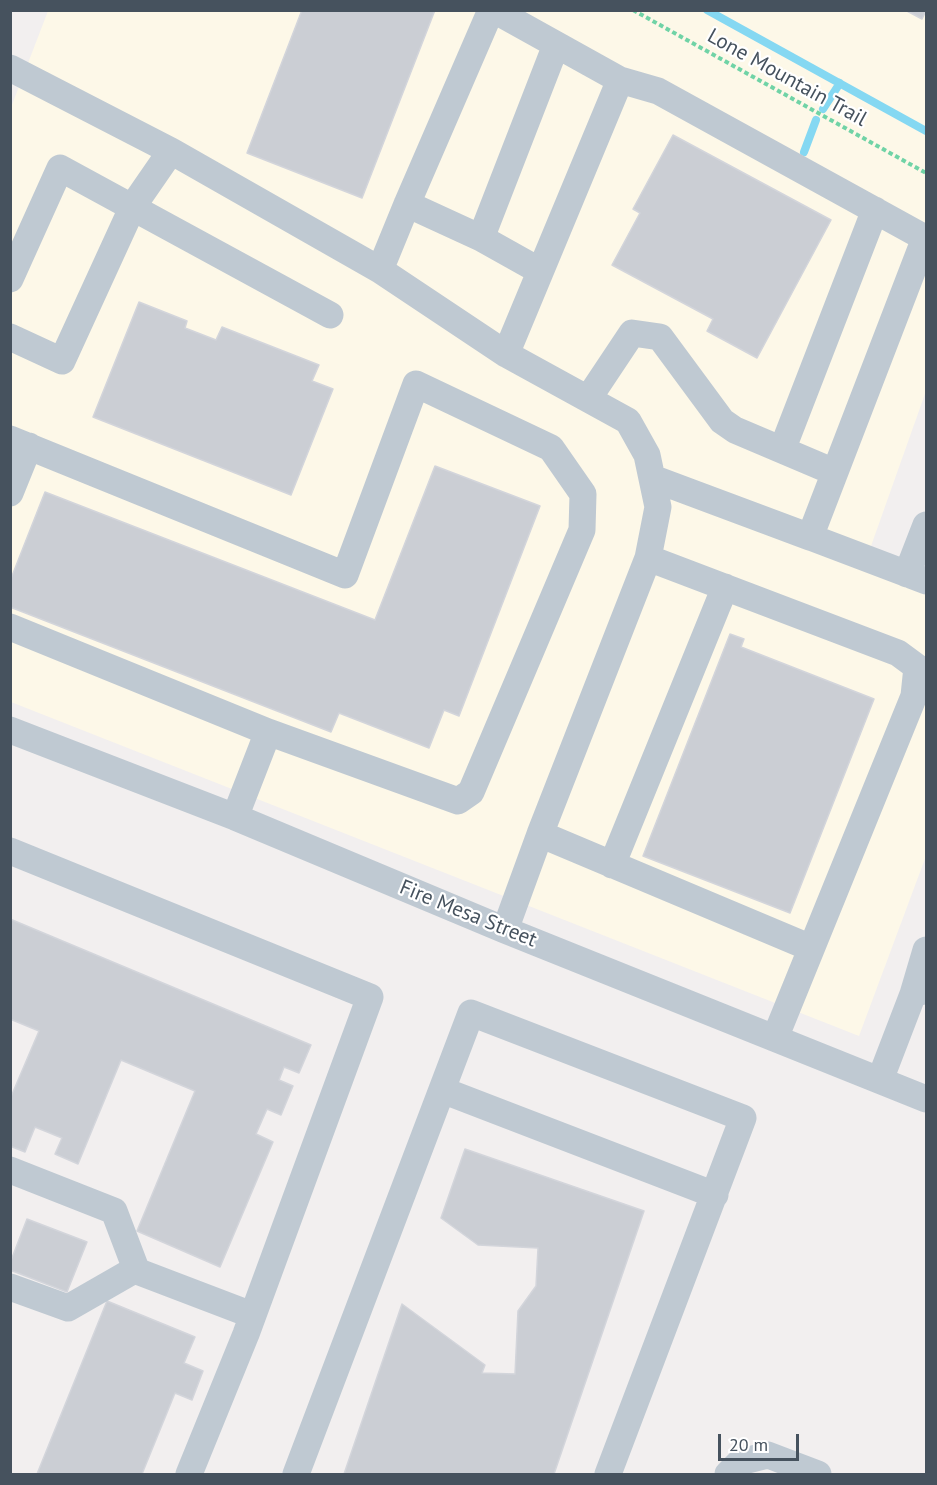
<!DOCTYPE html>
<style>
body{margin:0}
#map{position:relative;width:937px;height:1485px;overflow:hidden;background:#f2efef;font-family:"PT Sans",sans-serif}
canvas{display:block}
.frame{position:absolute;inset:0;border:12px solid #46525e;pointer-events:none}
.scale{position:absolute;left:718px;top:1434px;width:81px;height:27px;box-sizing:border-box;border:3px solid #46525e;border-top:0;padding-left:8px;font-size:18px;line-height:21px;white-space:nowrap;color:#46525e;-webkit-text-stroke:4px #fff;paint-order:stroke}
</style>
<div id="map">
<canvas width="937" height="1485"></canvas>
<div class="frame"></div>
<div class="scale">20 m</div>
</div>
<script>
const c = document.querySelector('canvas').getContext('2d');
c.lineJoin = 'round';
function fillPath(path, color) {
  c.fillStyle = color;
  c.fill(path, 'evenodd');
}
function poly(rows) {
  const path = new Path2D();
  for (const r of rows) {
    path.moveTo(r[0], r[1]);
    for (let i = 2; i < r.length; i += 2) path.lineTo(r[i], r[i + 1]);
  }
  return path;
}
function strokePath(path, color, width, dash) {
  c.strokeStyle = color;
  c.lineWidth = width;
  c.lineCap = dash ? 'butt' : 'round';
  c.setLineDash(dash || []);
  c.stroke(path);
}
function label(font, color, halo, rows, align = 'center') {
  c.font = font + ' "PT Sans",sans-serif';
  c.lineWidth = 4.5;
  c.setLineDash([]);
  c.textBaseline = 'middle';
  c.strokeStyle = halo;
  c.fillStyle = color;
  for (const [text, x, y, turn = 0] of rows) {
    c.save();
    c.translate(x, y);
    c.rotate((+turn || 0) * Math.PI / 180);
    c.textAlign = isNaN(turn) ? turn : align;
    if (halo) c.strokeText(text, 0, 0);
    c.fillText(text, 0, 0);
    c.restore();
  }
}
const commercial = poly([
 [48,11,926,11,926,391,865,563,926,583,926,856,859,1036,11,702,10,110]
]);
const stream = poly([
 [707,10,926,131],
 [823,109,840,83],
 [804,152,816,120]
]);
const building = poly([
 [302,10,435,10,362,198,247,153,302,10],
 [905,10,926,10,926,11,922,19,905,10],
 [673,135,831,220,757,358,707,331,713,319,612,265,640,213,633,209,673,135],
 [139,302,187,321,185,328,216,340,222,327,319,365,312,381,333,389,291,495,93,417,139,302],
 [435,466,540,506,459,716,444,710,429,748,339,713,331,732,10,607,10,581,45,492,375,620,435,466],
 [730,634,744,639,741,647,874,699,790,913,643,856,730,634],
 [10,919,311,1045,299,1073,284,1067,279,1080,293,1086,281,1115,267,1109,256,1134,273,1142,220,1267,137,1231,195,1091,121,1060,78,1164,55,1154,62,1138,35,1127,25,1152,10,1146,10,1099,39,1031,10,1019,10,919],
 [465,1149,644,1211,554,1474,344,1474,402,1304,485,1365,482,1373,515,1374,518,1311,536,1286,538,1248,478,1245,441,1218,465,1149],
 [27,1219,87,1242,67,1292,10,1270,10,1263,27,1219],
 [107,1301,195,1337,184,1363,203,1371,192,1400,175,1393,142,1474,37,1474,107,1301]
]);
const path = poly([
 [633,10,926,173]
]);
const minor = poly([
 [494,10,620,80],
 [10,68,171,151,380,270,506,354,628,421,647,455,658,507,648,558,540,834,505,930],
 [407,204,481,238,556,45],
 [481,238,540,271],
 [380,270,407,204,491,10],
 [10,279,60,168,330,315],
 [10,337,62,361,133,206,171,151],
 [506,354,620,80,658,91,925,238,810,537,652,478],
 [588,399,632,333,660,337,722,421,735,430,834,472],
 [10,439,345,575,416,384,551,448,583,494,582,530,471,792,458,801,268,732,235,817],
 [782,450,875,210],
 [10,493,29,446],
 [810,537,926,581],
 [648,558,898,653,917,667,914,696,775,1038],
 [907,574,926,525],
 [10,627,268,732],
 [10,730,235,817,505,930,926,1099],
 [540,834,811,948],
 [10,851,370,997,246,1334,189,1474],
 [612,865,725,587],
 [913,994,926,950],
 [880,1080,913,994,926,990],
 [442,1090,715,1195],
 [10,1170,114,1211,136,1269,68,1308,10,1287],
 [134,1270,252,1315],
 [296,1474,471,1013,743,1118,608,1474],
 [728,1474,740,1462,768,1455,818,1474]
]);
const streetNames = [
 ["Lone Mountain Trail",787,78,29],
 ["Fire Mesa Street",468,914,22]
];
fillPath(commercial, '#fdf8e8');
strokePath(stream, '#85d8f2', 8);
fillPath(building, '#cbced4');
strokePath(building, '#d3d5db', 1.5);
strokePath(path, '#70d3a6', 4, [4.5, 3]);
strokePath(minor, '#bfc9d2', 27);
label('21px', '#46525e', '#fff', streetNames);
</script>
